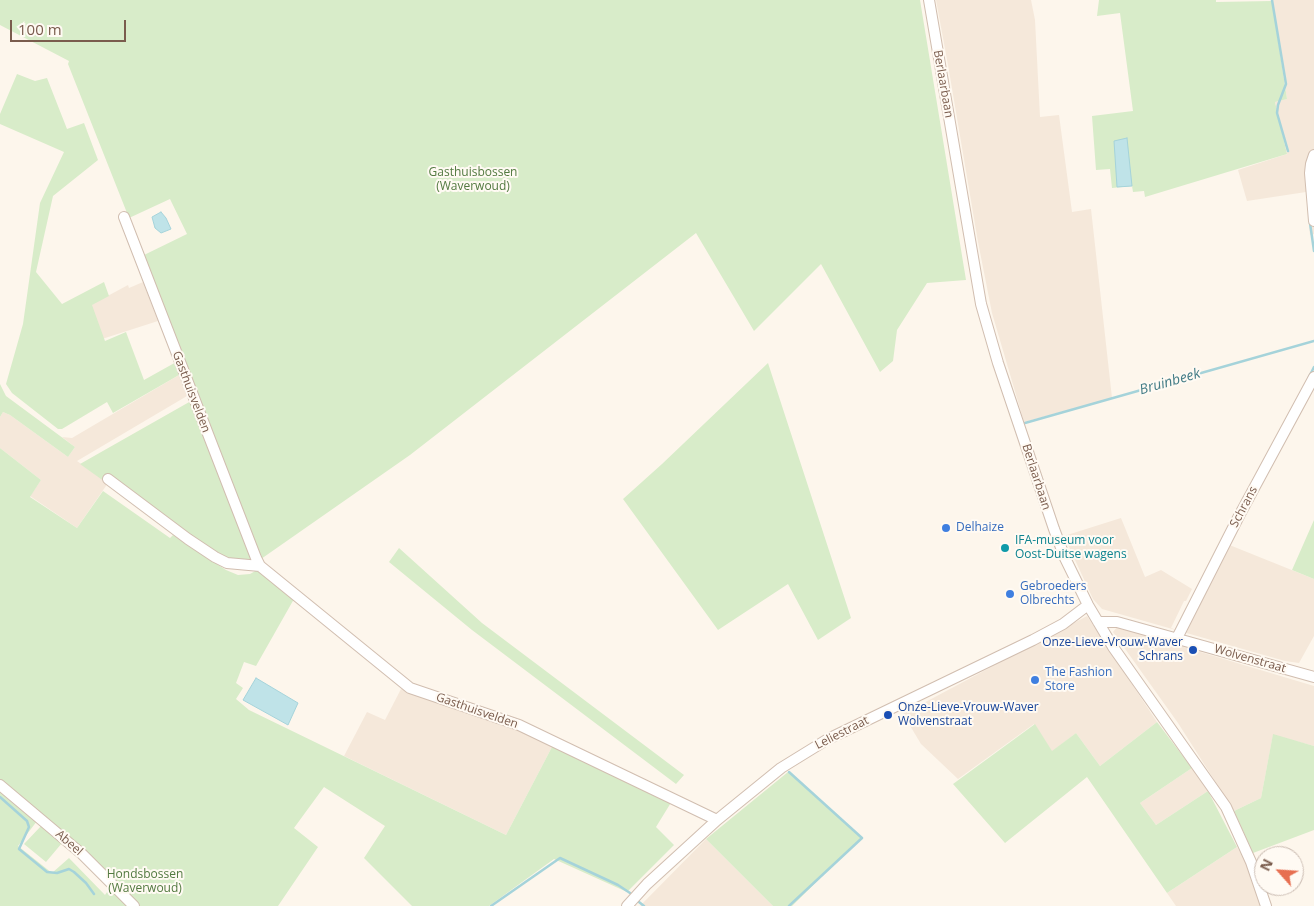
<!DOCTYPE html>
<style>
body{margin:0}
#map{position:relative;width:1314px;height:906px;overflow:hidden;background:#fdf6ec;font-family:"Open Sans",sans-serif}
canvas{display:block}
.north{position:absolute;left:1254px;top:846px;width:50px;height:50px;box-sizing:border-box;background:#fffaf3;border:1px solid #cabbb1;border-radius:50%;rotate:296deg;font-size:14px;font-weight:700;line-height:20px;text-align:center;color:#7a5c4d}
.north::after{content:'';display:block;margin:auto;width:18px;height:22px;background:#e76f51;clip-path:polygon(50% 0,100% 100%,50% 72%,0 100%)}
.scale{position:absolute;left:10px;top:20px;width:116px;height:22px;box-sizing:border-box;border:2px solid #7a5c4d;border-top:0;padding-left:6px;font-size:15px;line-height:18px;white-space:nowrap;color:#7a5c4d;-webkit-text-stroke:4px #fffaf3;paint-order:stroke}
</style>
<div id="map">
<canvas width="1314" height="906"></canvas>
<div class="north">N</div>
<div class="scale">100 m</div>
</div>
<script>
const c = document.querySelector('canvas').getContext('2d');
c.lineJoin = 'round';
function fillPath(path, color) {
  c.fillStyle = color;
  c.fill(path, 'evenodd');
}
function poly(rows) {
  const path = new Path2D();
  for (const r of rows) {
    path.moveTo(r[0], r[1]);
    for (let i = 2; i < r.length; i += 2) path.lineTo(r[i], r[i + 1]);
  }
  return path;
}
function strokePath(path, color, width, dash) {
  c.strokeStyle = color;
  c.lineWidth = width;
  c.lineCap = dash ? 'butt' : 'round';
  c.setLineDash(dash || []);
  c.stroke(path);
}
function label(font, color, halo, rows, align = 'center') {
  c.font = font + ' "Open Sans",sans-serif';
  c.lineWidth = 4;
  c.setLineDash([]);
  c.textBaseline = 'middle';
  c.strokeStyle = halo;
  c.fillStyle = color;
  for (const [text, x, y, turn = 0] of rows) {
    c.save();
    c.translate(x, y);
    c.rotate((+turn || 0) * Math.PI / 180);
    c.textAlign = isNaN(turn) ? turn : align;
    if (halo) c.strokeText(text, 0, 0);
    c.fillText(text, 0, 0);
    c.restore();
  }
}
const residential = poly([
 [936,0,1031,0,1035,20,1040,117,1059,115,1072,212,1091,209,1112,398,1024,422,992,313,978,242,948,65],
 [1272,0,1314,0,1314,234,1310,235,1306,192,1247,201,1238,170,1287,154,1275,102,1287,99],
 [143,282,158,321,102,339,89,306,128,285,129,288],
 [179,375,187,396,77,461,108,483,77,528,30,496,41,480,0,448,0,417,3,412,10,415,68,457,75,447,62,437,72,438],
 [1121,518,1145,577,1161,570,1192,589,1186,601,1184,601,1171,628,1186,633,1227,544,1314,579,1314,636,1299,663,1285,661,1102,609,1093,599,1064,536],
 [1087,616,1157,722,1100,766,1076,733,1052,752,1034,724,958,779,921,744,903,714],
 [1117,627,1314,686,1314,746,1273,735,1261,798,1234,811,1178,723,1113,632],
 [401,689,523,729,553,745,506,835,344,756,367,712,385,720],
 [1192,768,1208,791,1156,825,1140,803],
 [706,839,773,906,640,906],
 [1237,847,1247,864,1262,904,1259,906,1176,906,1167,893]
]);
const green = poly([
 [0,0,920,0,966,280,927,283,897,330,893,361,880,372,821,264,754,331,696,233,410,455,261,559,144,255,187,234,170,199,129,218,68,64,69,61,0,25],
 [1099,0,1216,0,1216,2,1272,1,1287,99,1275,102,1287,154,1145,197,1144,191,1133,192,1132,186,1112,188,1110,169,1096,170,1092,116,1133,111,1120,13,1097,16],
 [17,74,35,81,47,78,67,129,84,123,98,160,53,196,36,272,62,304,104,282,109,296,92,305,105,341,126,332,144,380,178,361,179,375,113,413,107,402,62,429,58,429,12,393,6,384,23,324,40,203,64,152,0,124,0,114],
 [768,363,851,618,818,640,788,584,718,630,623,499,662,464],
 [0,384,6,396,75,447,68,457,10,415,3,412,0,417],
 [191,401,254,562,234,566,164,524,80,464],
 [0,448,41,480,30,497,77,528,103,491,170,538,173,535,226,570,238,575,250,574,257,570,294,599,256,666,244,662,236,683,243,688,236,699,249,710,506,835,553,745,672,801,656,827,674,845,627,892,554,859,489,906,412,906,364,858,385,826,324,787,294,828,318,847,278,906,0,906,0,787,37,821,18,846,52,873,69,858,105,895,114,882,68,836,0,779],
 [1314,520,1314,579,1292,570],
 [399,548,482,623,684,775,676,784,472,630,389,562],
 [1157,722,1192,768,1140,803,1156,825,1208,791,1237,847,1167,893,1087,777,1005,843,953,784,1035,724,1052,751,1076,733,1100,766],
 [1273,734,1314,746,1314,830,1253,853,1234,811,1261,798],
 [788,772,861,838,792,906,773,906,706,839],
 [41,826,62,843,46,862,24,844]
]);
const water = poly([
 [1127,138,1132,186,1117,187,1114,141,1127,138],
 [161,212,166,218,171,229,161,233,155,228,152,217,161,212],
 [256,678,298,703,288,725,243,700,256,678]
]);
const stream = poly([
 [1272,0,1286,84,1278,105,1277,113,1288,151],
 [1310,223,1314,251],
 [1309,377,1314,367],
 [1025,423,1314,341],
 [789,772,862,838,789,906],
 [0,797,27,821,29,827,19,849,47,872,57,873,69,869,74,872,86,883,94,894],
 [639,902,644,906],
 [491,906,560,858,618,885,630,893]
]);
const minor = poly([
 [929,0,981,304,998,363,1054,529,1065,558,1088,605,1113,647,1226,807,1251,862,1266,906],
 [1314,155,1311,164,1310,173,1314,221],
 [124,217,256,558,260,566,410,688,519,725,717,820],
 [108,479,188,539,215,557,227,563,260,566],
 [1098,622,1117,622,1314,677],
 [1177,638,1239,516,1314,377],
 [0,785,82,854,134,906],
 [627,906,647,884,717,820,781,768,828,739,1033,640,1063,624,1088,605]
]);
const markers = [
 [946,528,5,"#3f7fe0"],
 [1005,548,5,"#0f9aa8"],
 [1010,594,5,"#3f7fe0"],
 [1193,650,5,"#1a4fb4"],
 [1035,680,5,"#3f7fe0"],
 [888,715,5,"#1a4fb4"]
];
const streetNames = [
 ["Berlaarbaan",943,84,80],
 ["Gasthuisvelden",191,392,69],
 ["Berlaarbaan",1036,477,72],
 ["Schrans",1244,507,-62],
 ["Wolvenstraat",1250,659,16],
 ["Gasthuisvelden",477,711,19],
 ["Leliestraat",842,733,-27],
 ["Abeel",69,843,41]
];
const parkNames = [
 ["Gasthuisbossen",473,173],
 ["(Waverwoud)",473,187],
 ["Hondsbossen",145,875],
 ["(Waverwoud)",145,889]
];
const shopNames = [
 ["Delhaize",956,528],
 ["Gebroeders",1020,587],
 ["Olbrechts",1020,601],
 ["The Fashion",1045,673],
 ["Store",1045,687]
];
const cultureNames = [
 ["IFA-museum voor",1015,541],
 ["Oost-Duitse wagens",1015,555]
];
const transitNames = [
 ["Onze-Lieve-Vrouw-Waver",1183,643],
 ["Schrans",1183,657],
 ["Onze-Lieve-Vrouw-Waver",898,708,"left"],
 ["Wolvenstraat",898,722,"left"]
];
const waterNames = [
 ["Bruinbeek",1170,382,-16]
];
fillPath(residential, '#f5e8da');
fillPath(green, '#d8ecc9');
fillPath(water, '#bfe3e8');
strokePath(water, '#a5d3da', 1);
strokePath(stream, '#a5d3da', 2.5);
strokePath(minor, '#d1beb0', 12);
strokePath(minor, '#fff', 10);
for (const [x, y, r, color] of markers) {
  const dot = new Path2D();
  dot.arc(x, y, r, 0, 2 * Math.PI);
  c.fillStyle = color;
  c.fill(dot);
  strokePath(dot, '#fffaf3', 2);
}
label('12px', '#7a5c4d', '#fffaf3', streetNames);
label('12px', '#537a41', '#fffaf3', parkNames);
label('12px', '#366cbe', '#fffaf3', shopNames, 'left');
label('12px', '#0d838f', '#fffaf3', cultureNames, 'left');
label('12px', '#164399', '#fffaf3', transitNames, 'right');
label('italic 14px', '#437c86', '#fffaf3', waterNames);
</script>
